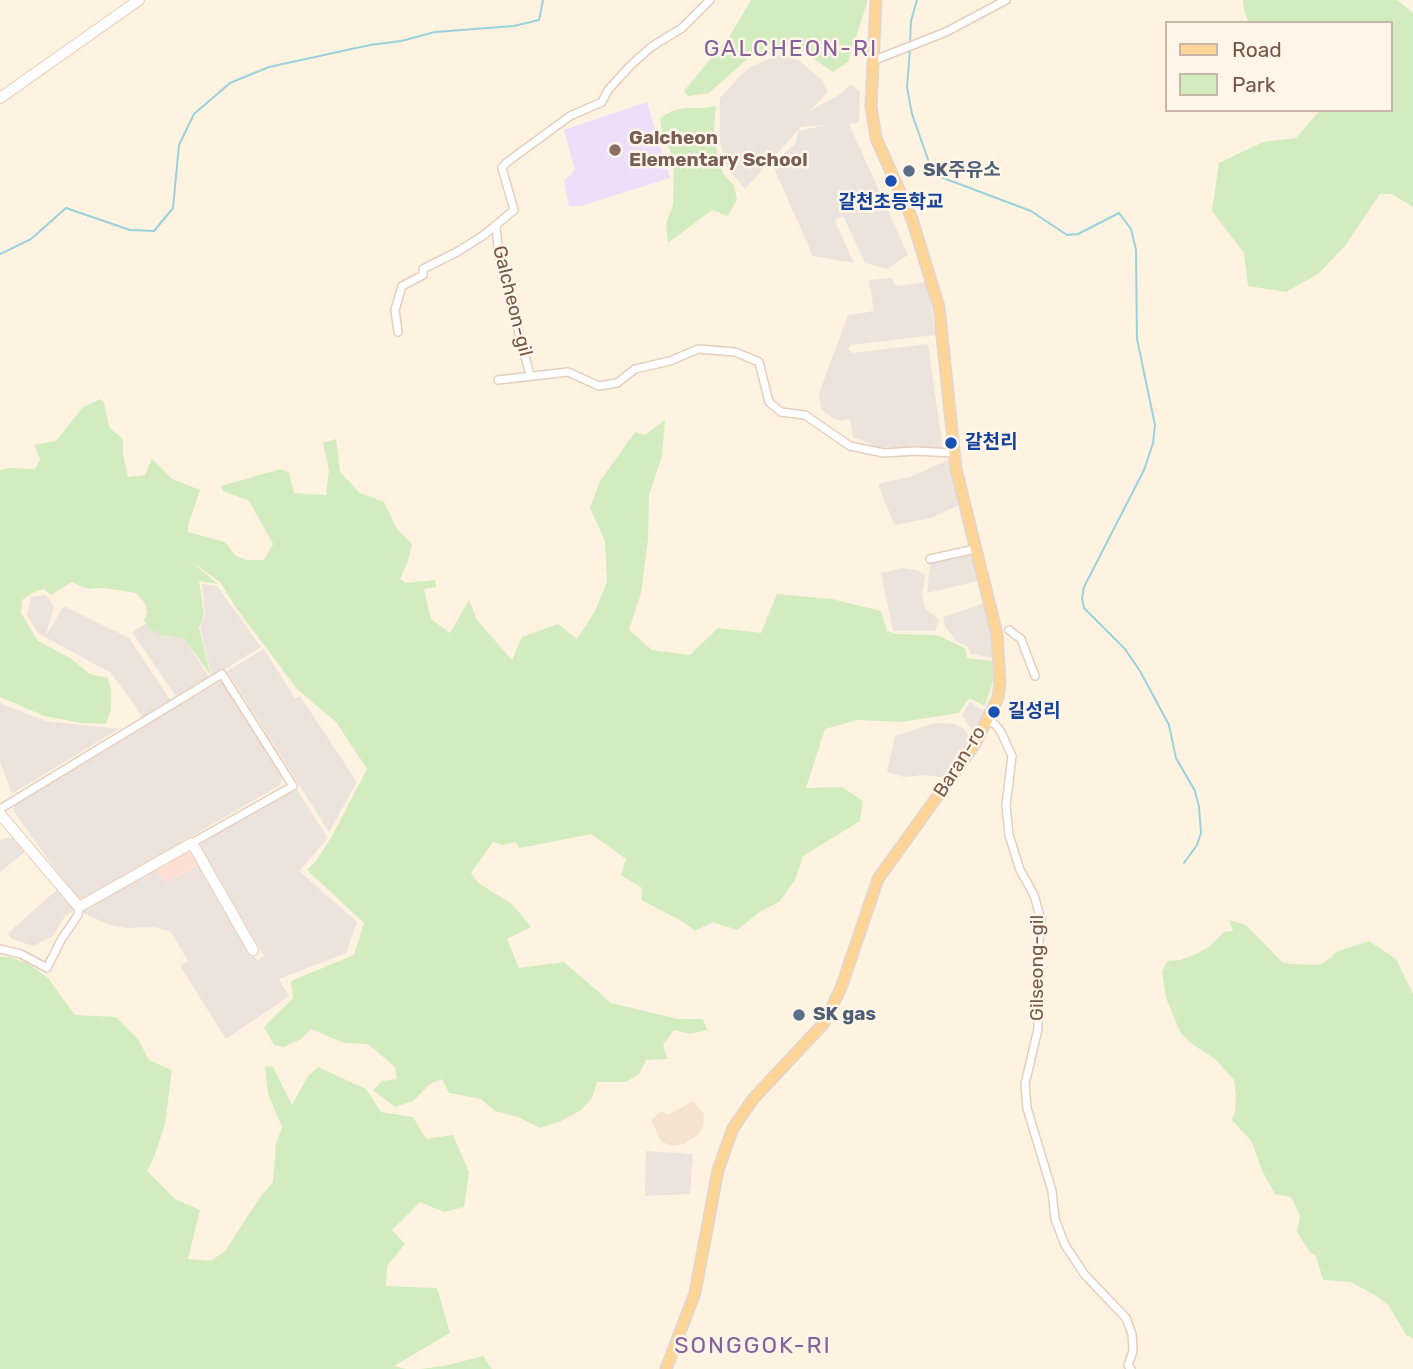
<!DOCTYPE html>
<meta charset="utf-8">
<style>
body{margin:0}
#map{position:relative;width:1413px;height:1369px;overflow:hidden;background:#fef2e1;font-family:Rubik,sans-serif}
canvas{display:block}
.legend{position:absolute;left:1165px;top:21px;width:228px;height:91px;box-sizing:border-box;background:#fff6e9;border:2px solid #c8b6a8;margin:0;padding:9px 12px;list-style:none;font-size:21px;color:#765646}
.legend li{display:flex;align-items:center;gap:14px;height:35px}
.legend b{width:35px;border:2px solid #c8b6a8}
</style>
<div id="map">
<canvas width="1413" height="1369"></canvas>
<ul class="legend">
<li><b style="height:9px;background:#ffd597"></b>Road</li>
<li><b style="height:19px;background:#d2ecbf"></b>Park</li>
</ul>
</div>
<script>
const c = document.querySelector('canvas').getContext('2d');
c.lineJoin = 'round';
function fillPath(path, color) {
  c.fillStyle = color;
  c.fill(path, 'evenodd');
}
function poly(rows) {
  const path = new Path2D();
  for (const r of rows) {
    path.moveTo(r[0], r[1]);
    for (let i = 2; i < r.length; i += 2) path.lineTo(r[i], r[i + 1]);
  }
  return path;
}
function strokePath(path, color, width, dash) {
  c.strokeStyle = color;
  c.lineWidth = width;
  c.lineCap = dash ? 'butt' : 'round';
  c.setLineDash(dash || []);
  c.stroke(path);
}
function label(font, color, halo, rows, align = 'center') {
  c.font = font + ' Rubik,"Noto Sans KR",sans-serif';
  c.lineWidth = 5;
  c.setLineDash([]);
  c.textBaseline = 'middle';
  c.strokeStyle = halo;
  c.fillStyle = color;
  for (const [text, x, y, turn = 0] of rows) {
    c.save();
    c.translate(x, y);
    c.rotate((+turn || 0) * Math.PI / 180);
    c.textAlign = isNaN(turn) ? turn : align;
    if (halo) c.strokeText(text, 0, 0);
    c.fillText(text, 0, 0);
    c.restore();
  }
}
const residential = poly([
 [693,1101,704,1114,703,1128,699,1134,684,1144,671,1146,661,1141,651,1120,662,1111,668,1115]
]);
const commercial = poly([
 [193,852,200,865,165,883,157,869,183,854]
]);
const industrial = poly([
 [778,55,792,57,800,61,821,79,828,92,810,111,842,93,851,84,860,92,859,122,849,124,908,255,887,269,865,263,843,216,835,221,854,263,813,256,772,164,795,144,799,131,825,125,801,127,745,189,727,167,720,142,720,98,740,76,751,67],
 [891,278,896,286,928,282,935,335,851,345,848,349,852,353,928,344,943,450,878,447,853,437,850,419,841,421,832,418,821,409,819,393,848,315,874,311,869,280],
 [948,460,959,505,931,518,894,525,878,484,910,477],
 [972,555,978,581,927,593,930,563],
 [902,568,917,570,925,575,922,595,925,608,939,620,935,631,893,631,881,573],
 [202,584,217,586,261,647,212,677,200,627,205,615],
 [46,595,54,607,46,635,64,606,129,638,171,701,143,717,111,673,38,633,27,615,31,597],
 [985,603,992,634,995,658,971,654,967,646,957,642,945,626,943,617],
 [145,624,164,637,184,638,209,677,177,698,132,632],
 [264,649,295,698,300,696,357,782,329,832,227,671],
 [220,682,227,684,283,775,280,785,84,899,76,898,14,812,15,801],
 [970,702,986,712,975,735,962,715],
 [0,703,45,721,119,729,12,794,0,762],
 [934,723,955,724,963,728,973,743,946,778,924,775,904,777,887,772,895,736],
 [295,787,328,838,299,871,357,922,346,953,279,979,289,996,226,1039,180,966,188,961,171,932,155,927,127,928,110,925,81,912,157,869,165,883,200,865,257,961,264,956,200,848,201,841],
 [20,837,30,848,0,872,0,841,5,838],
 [58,889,75,910,65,916,53,936,33,946,10,938,8,933],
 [646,1151,693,1154,690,1194,645,1196]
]);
const education = poly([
 [647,102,670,178,581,206,569,206,564,181,575,170,564,130]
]);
const green = poly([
 [751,0,867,0,867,3,848,62,833,72,797,47,781,47,752,55,709,93,688,96,684,91,731,34],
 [1243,0,1397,0,1413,13,1413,207,1392,194,1380,194,1345,246,1318,274,1286,292,1248,286,1244,253,1212,211,1219,163,1263,142,1296,138,1320,110,1390,110,1390,23,1249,23,1244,10],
 [716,106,714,129,718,161,724,174,734,186,737,199,728,216,712,210,668,243,666,224,673,205,674,173,670,149,662,135,660,118,672,111,685,108,703,108],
 [101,399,104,403,109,427,123,439,123,454,128,477,145,475,152,459,172,479,200,490,188,525,188,532,225,542,235,555,246,560,264,560,273,544,249,501,223,491,221,486,281,469,289,473,294,493,326,495,329,470,323,443,336,439,340,472,360,493,384,502,397,529,412,544,408,561,400,579,406,583,435,580,436,587,424,589,431,619,450,633,469,600,477,620,512,660,522,637,558,624,577,639,595,611,607,582,605,541,590,508,600,481,635,432,645,435,665,420,662,456,649,495,648,539,641,593,629,630,652,650,690,655,718,628,761,633,777,594,832,599,881,611,887,631,896,634,937,635,965,648,967,658,992,661,994,678,985,706,969,698,959,713,901,722,857,720,825,729,806,788,842,787,863,801,860,821,803,856,795,880,779,902,761,911,737,930,713,922,695,931,682,921,641,900,642,888,621,875,626,859,591,834,520,848,515,842,502,845,493,842,471,873,478,883,512,904,531,927,507,939,519,968,564,962,611,1003,678,1019,703,1019,707,1030,690,1034,674,1030,663,1045,668,1059,646,1060,639,1074,626,1082,597,1082,592,1098,580,1111,561,1121,540,1128,518,1117,495,1111,481,1099,449,1093,442,1079,430,1084,413,1101,395,1107,373,1090,382,1081,397,1079,395,1067,368,1044,344,1043,311,1029,301,1039,284,1047,274,1045,264,1027,293,998,291,981,354,955,364,923,307,870,316,861,332,836,367,769,336,722,297,689,234,605,220,582,190,561,218,584,199,581,204,614,199,628,211,676,184,638,163,636,149,629,144,620,147,613,145,603,136,593,103,588,88,589,72,582,51,595,44,589,34,592,22,600,21,613,38,641,70,658,90,674,108,678,111,690,111,709,106,724,81,723,44,716,0,697,0,470,9,468,35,469,40,459,34,445,56,441,83,407],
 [1229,920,1246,925,1282,962,1290,964,1319,965,1331,958,1336,952,1369,941,1396,959,1413,994,1413,1338,1406,1335,1389,1306,1378,1297,1351,1282,1323,1280,1316,1256,1310,1252,1297,1232,1300,1216,1291,1197,1275,1194,1262,1171,1252,1142,1232,1120,1235,1111,1236,1094,1234,1080,1215,1059,1189,1042,1180,1032,1166,998,1162,972,1167,961,1180,960,1196,954,1210,946,1224,932,1233,931],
 [0,957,10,957,29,964,47,977,75,1015,116,1017,138,1039,149,1060,172,1070,165,1124,154,1157,147,1171,175,1199,200,1210,188,1259,211,1261,225,1251,260,1197,273,1182,276,1144,282,1127,268,1094,265,1066,273,1067,292,1105,308,1076,318,1067,366,1089,381,1112,413,1117,426,1139,453,1135,469,1172,464,1207,444,1212,420,1202,392,1230,405,1244,387,1266,386,1286,437,1288,450,1333,394,1366,406,1369,0,1369],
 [483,1356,492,1369,421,1369,448,1365]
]);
const stream = poly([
 [910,44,911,21,917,0],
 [910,49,907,87,912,114,931,168,938,176,1031,211,1067,235,1078,234,1119,213,1131,229,1136,250,1137,339,1155,425,1153,443,1144,470,1084,587,1082,598,1084,608,1125,649,1140,671,1169,725,1176,758,1195,791,1199,807,1201,833,1197,845,1184,863],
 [0,254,31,239,66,208,130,230,154,231,173,208,179,145,194,114,230,83,269,67,370,45,401,41,435,32,514,26,539,20,543,0]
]);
const street = poly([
 [872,61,946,32,1006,0],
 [496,226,499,257,530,375],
 [398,332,395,310,402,286,423,275,423,269,457,252,484,235,514,210,502,168,506,163,570,116,602,102,608,90,631,65,651,47,682,28,710,0],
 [498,380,568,372,599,386,617,383,635,369,670,361,698,349,735,352,759,362,769,402,781,412,805,415,850,446,884,453,915,451,954,453],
 [930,559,975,549],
 [1009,630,1021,639,1035,676],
 [986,720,995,724,1001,732,1012,756,1006,805,1009,835,1020,870,1034,895,1041,920,1038,949,1038,1029,1025,1084,1027,1108,1052,1191,1055,1219,1065,1245,1085,1275,1126,1318,1132,1334,1133,1351,1128,1365,1131,1369],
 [0,809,222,674,293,786,192,843],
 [0,949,21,954,47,968,61,940,78,915,79,907]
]);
const secondary = poly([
 [0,98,139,0],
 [0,814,79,907,192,843,253,950]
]);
const primary = poly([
 [666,1369,695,1293,718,1170,733,1128,754,1098,824,1023,841,988,878,879,975,744,998,698,1000,682,997,634,956,469,939,307,912,219,876,138,871,107,876,0]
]);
const markers = [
 [615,150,7,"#8d6e63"],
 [909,171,7,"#5c6f8a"],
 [891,181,7,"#1a4fb4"],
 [951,443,7,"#1a4fb4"],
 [994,712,7,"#1a4fb4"],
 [799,1015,7,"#5c6f8a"]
];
const educationNames = [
 ["Galcheon",629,139],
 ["Elementary School",629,161]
];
const serviceNames = [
 ["SK주유소",923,171],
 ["SK gas",813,1015]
];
const transitNames = [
 ["갈천초등학교",891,203,"center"],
 ["갈천리",965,443],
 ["길성리",1008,712]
];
const streetNames = [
 ["Galcheon-gil",512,301,76],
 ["Baran-ro",960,762,-58],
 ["Gilseong-gil",1038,968,-90]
];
const quarterNames = [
 ["GALCHEON-RI",791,49],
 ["SONGGOK-RI",753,1346]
];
fillPath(residential, '#f6e3cf');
fillPath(commercial, '#ffdfd4');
fillPath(industrial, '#ece3dd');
fillPath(education, '#efdefa');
fillPath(green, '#d2ecbf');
strokePath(stream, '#9ad2db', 2);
strokePath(street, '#e4cfbf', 10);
strokePath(secondary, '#ead0bc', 12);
strokePath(primary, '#ded6d3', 13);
strokePath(street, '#fff', 7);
strokePath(secondary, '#fff', 10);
strokePath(primary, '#ffd597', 10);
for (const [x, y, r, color] of markers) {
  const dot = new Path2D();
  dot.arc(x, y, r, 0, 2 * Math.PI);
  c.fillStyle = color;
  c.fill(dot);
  strokePath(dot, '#fff6e9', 2.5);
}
label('bold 19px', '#785e54', '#fff6e9', educationNames, 'left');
label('bold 19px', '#4e5e75', '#fff6e9', serviceNames, 'left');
label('bold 19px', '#164399', '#fff6e9', transitNames, 'left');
label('19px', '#765646', '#fff6e9', streetNames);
c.letterSpacing = '2px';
label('23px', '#86619a', '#fff6e9', quarterNames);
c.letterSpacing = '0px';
</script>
